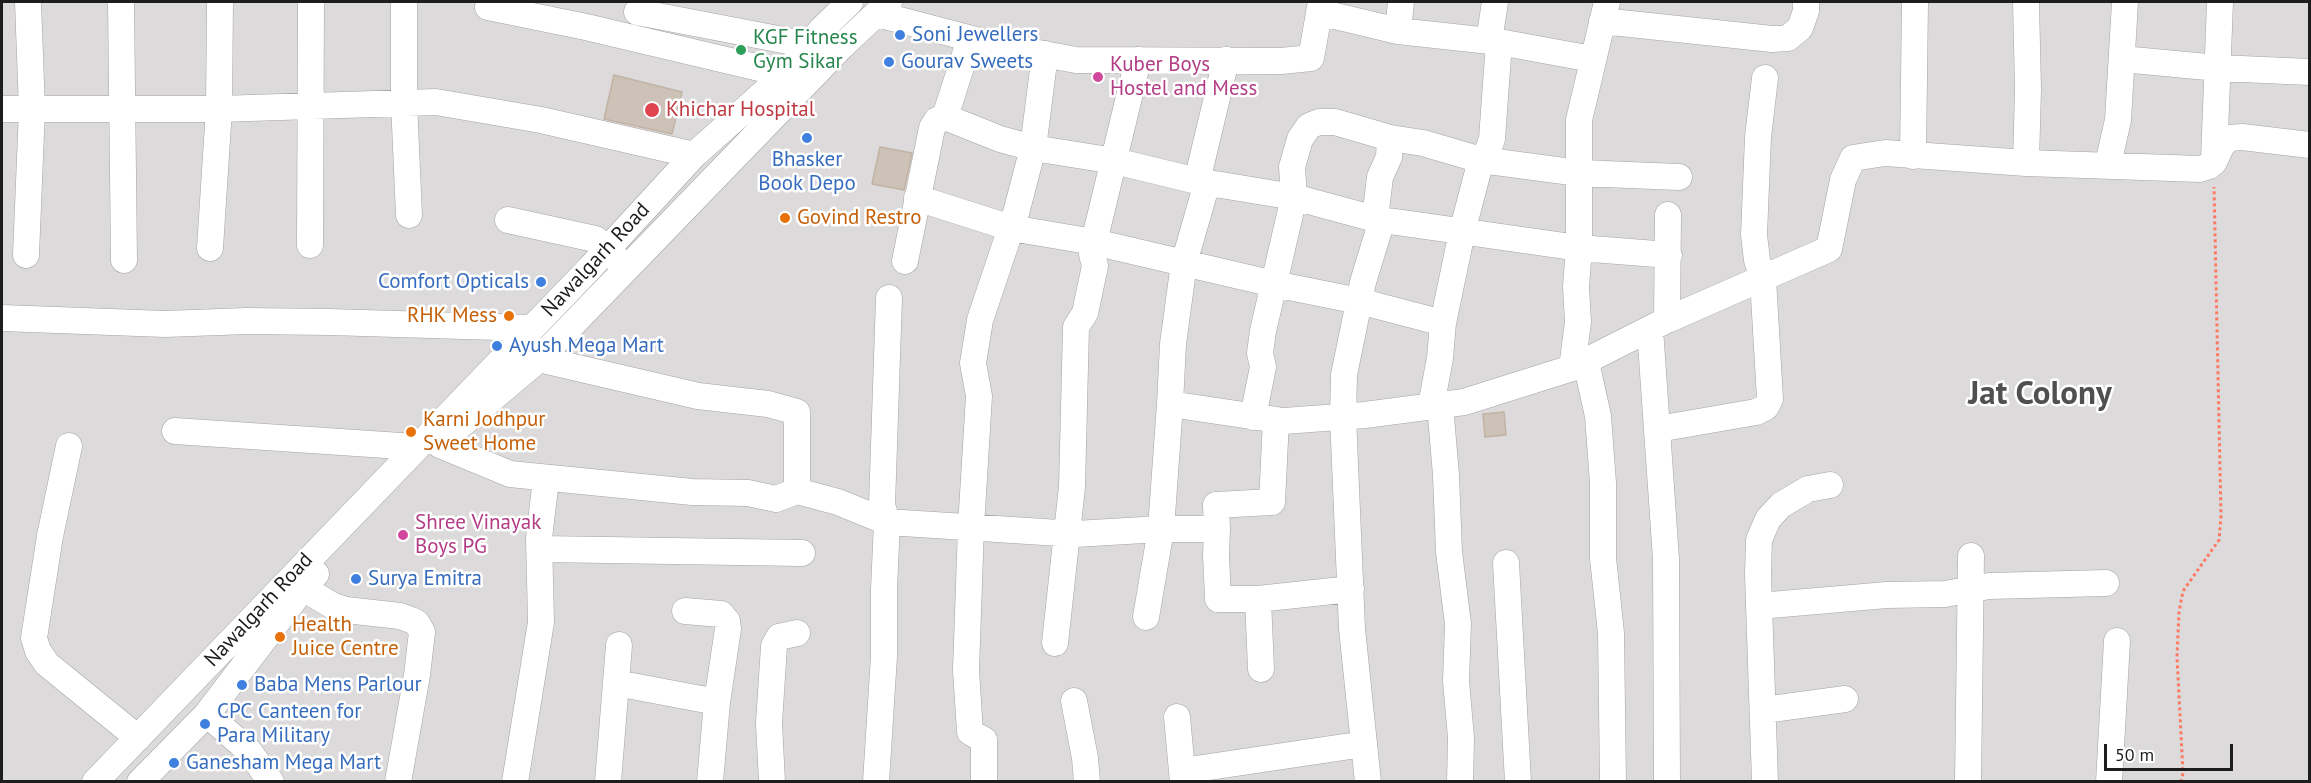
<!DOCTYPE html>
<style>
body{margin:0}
#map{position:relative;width:2311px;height:783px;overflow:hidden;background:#efebe2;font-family:"PT Sans",sans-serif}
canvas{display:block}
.frame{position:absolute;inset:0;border:3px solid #1d1d1d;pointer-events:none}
.scale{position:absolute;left:2104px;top:744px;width:129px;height:27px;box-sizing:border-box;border:3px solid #1d1d1d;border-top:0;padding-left:8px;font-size:18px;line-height:21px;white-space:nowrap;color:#1d1d1d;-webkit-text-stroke:4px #fff;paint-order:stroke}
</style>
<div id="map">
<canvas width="2311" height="783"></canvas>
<div class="frame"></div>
<div class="scale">50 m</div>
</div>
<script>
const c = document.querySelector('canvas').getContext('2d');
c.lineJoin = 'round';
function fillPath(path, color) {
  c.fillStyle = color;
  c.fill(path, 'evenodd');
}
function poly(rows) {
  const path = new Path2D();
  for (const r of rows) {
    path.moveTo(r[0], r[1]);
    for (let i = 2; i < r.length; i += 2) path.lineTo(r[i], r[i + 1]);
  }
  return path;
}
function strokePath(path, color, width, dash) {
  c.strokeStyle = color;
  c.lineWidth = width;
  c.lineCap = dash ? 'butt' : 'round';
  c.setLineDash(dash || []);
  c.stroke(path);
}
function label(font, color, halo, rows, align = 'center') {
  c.font = font + ' "PT Sans",sans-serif';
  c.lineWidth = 5;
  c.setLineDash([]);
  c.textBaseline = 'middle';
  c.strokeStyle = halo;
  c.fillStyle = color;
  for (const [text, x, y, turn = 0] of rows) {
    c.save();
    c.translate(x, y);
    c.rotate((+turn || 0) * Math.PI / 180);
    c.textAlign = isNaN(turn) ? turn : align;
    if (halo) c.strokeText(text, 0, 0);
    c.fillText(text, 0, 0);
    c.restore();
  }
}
const residential = poly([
 [2,2,2309,2,2309,781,2,781]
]);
const building = poly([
 [614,75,682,92,672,134,604,119,614,75],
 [880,147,912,153,904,190,872,184,880,147],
 [1504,412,1506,435,1485,437,1483,414,1504,412]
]);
const path = poly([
 [2181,782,2183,773,2177,657,2179,612,2183,591,2219,540,2221,516,2214,187]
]);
const minor = poly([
 [121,2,124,260],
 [404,2,404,102,409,215],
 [488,7,586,27,785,74],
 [637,12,809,45],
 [1319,12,1398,31,1499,42,1592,59],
 [877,14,995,45,1076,60,1281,61,1311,58,1321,2],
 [1602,21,1772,39,1788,38,1800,28,1806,11,1806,2],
 [1398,31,1401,2],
 [1489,41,1495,2],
 [2122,59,2218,68,2310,72],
 [2,109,219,109,436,102,541,120,694,155],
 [945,117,1000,139,1033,148,1115,161,1197,181,1294,197,1375,219,1579,248,1669,255],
 [1913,156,1915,2],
 [2214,160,2220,2],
 [2026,163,2028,89,2026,2],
 [2108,164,2118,120,2125,2],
 [1197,181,1226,60],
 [917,198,1011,228,1094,242,1274,284,1359,301,1443,323],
 [1375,219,1380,177,1389,157,1390,138],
 [508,220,595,239,608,248,619,262],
 [310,245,311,2],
 [210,248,219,109,220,2],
 [26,255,32,109,28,2],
 [905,261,932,128,937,120,945,117,970,39],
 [2,318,165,324,247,321,329,322,531,328],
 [1667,320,1668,215],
 [1650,329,1666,559,1667,782],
 [1586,362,1598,416,1603,483,1603,558,1611,633,1613,782],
 [1572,368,1578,322,1576,287,1579,248,1579,120,1607,2],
 [1170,404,1173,344,1184,263,1207,183],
 [1440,405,1446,475,1449,552,1458,624,1456,681,1461,738,1460,782],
 [1431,406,1440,358,1443,323,1462,232,1481,160,1488,150,1492,139,1499,42],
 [1253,417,1263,367,1260,353,1263,331,1294,197,1292,167,1300,139,1309,126,1319,122,1335,122,1390,138,1423,143,1481,160,1579,173,1679,177],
 [1658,429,1756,412,1766,407,1770,399,1763,279,1757,260,1754,235,1758,137,1765,78],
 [175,431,416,447],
 [449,435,539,359,842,46,889,2],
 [440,445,510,474,692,492,748,493,776,499,797,491,797,412,768,404,698,396,539,359],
 [69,446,50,536,34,638,38,651,47,664,138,738],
 [797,491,838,502,887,522,1075,534,1161,529,1217,529,1216,505,1272,502,1276,420],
 [1217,529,1216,555,1218,599,1258,599,1261,669],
 [540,549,802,553],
 [1506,563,1518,782],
 [303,588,333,606,346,610,400,616,411,620,417,623,422,632,417,675,398,782],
 [1258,599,1351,589],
 [1759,606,1887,595,1945,594,1989,586,2106,583],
 [685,611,721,614,727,621,728,629,717,702,710,782],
 [1146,617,1161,529,1170,404,1284,421,1365,415,1464,402,1572,368,1667,320,1829,249,1843,180,1853,158,1885,153,2026,163,2200,169,2209,166,2214,162,2222,145,2230,138,2242,137,2310,145],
 [1055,643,1072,487,1076,327,1085,313,1095,266,1092,254,1094,242,1138,60],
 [616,683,717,702],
 [1074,701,1085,758,1087,782],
 [1764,710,1845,699],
 [207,714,249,751,271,782],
 [1177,717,1183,782],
 [1182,771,1364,744],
 [95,782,590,268,694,155,785,74,822,29,850,2],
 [140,782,207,714,303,588,316,574],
 [515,782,541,622,539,538,546,479],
 [608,782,619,645],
 [772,782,769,723,774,646,779,637,797,633],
 [876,782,884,656,884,589,887,522,882,505,889,298],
 [984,782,984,740,970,732,966,670,971,527,979,396,973,363,980,320,1016,213,1033,148,1045,54],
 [1368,782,1352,629,1343,416,1344,375,1363,282,1382,220],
 [1765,782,1758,575,1759,540,1768,519,1781,505,1808,489,1830,485],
 [1968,782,1971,556],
 [2109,782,2117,641]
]);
const markers = [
 [900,35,6,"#3f7fe0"],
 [741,50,6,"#2e9e5b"],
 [889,62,6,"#3f7fe0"],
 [1098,77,6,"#d1479c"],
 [652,110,8,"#e0444e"],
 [807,138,6,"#3f7fe0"],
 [785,218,6,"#e8710a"],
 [541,282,6,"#3f7fe0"],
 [509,316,6,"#e8710a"],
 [497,346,6,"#3f7fe0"],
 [411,432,6,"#e8710a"],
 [403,535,6,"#d1479c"],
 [356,579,6,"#3f7fe0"],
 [280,637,6,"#e8710a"],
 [242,685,6,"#3f7fe0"],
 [205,724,6,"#3f7fe0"],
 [174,763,6,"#3f7fe0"]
];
const shopNames = [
 ["Soni Jewellers",912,35],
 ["Gourav Sweets",901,62],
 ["Bhasker",807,160,"center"],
 ["Book Depo",807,184,"center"],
 ["Comfort Opticals",529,282,"right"],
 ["Ayush Mega Mart",509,346],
 ["Surya Emitra",368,579],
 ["Baba Mens Parlour",254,685],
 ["CPC Canteen for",217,712],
 ["Para Military",217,736],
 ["Ganesham Mega Mart",186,763]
];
const leisureNames = [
 ["KGF Fitness",753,38],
 ["Gym Sikar",753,62]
];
const hotelNames = [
 ["Kuber Boys",1110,65],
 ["Hostel and Mess",1110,89],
 ["Shree Vinayak",415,523],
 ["Boys PG",415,547]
];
const healthNames = [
 ["Khichar Hospital",666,110]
];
const foodNames = [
 ["Govind Restro",797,218],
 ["RHK Mess",497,316,"right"],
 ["Karni Jodhpur",423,420],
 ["Sweet Home",423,444],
 ["Health",292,625],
 ["Juice Centre",292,649]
];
const streetNames = [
 ["Nawalgarh Road",596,260,-47],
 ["Nawalgarh Road",259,610,-47]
];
const townNames = [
 ["Jat Colony",2040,395]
];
fillPath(residential, '#dcdada');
fillPath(building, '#ccc2b8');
strokePath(building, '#c2b2a4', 1.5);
strokePath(minor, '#a4a4a4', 27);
strokePath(path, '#ff7964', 3, [3, 3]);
strokePath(minor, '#fff', 26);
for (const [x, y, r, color] of markers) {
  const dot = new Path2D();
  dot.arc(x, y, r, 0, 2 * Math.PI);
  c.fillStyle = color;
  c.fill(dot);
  strokePath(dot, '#fff', 2);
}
label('21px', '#366cbe', '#fff', shopNames, 'left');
label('21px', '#27864d', '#fff', leisureNames, 'left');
label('21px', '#b23c85', '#fff', hotelNames, 'left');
label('21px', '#be3a42', '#fff', healthNames, 'left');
label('21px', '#c56008', '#fff', foodNames, 'left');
label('21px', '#1d1d1d', '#fff', streetNames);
label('bold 33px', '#505050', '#fff', townNames);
</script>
